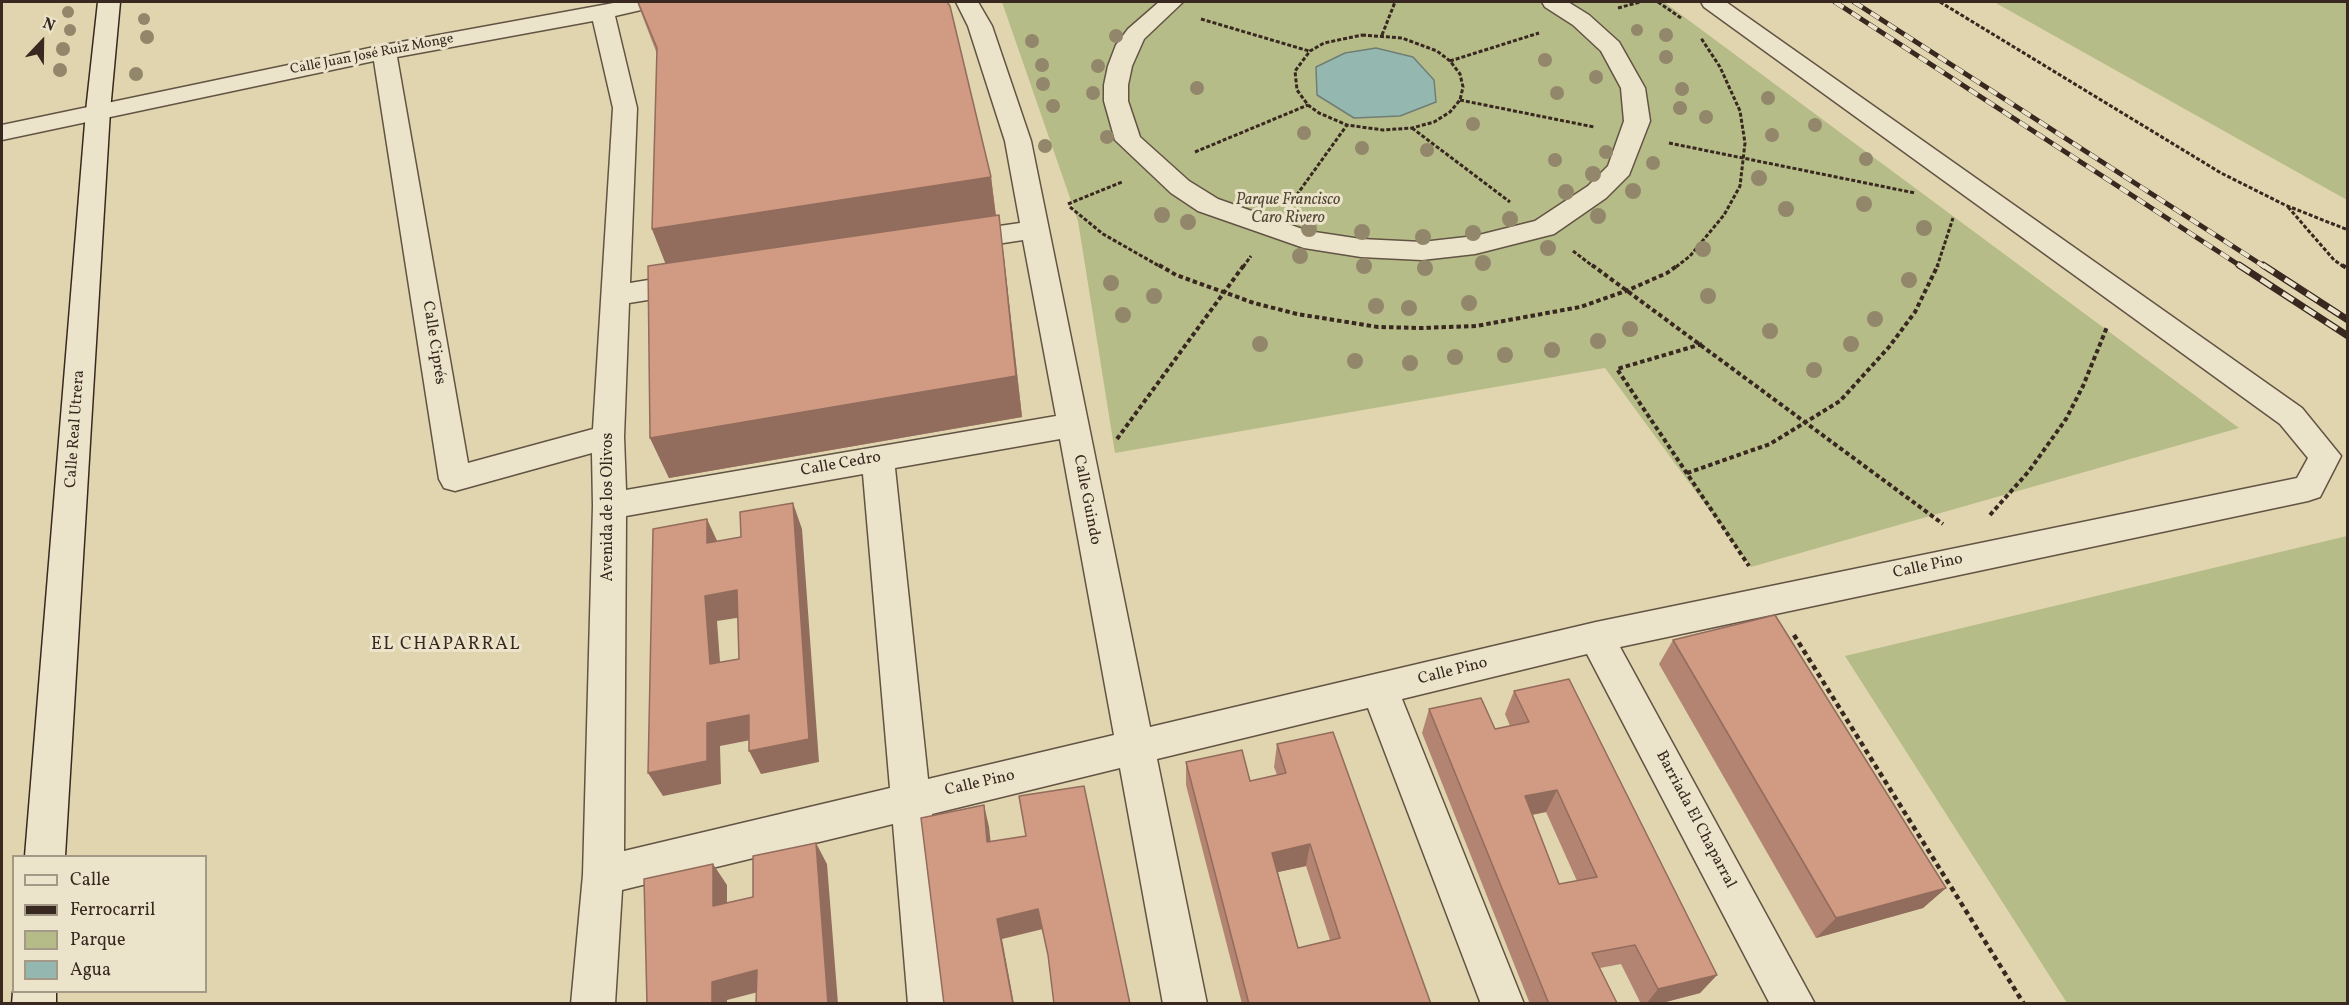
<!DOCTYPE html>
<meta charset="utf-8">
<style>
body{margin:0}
#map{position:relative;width:2349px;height:1005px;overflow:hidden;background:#e0d5ae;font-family:Vollkorn,serif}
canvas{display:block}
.frame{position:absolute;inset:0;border:3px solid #392820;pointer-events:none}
.legend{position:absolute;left:12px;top:855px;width:195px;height:138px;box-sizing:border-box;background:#ebe4ca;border:2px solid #a49986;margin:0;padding:8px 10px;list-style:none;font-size:18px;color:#392820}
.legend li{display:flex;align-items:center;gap:12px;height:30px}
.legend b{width:30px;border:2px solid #a49986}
.north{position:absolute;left:12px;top:12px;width:60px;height:60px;-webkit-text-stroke:4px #ebe4ca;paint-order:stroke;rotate:22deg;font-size:16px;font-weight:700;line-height:24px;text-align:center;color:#392820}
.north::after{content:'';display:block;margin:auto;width:21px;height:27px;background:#392820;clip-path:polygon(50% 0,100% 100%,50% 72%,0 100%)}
</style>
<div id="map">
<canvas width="2349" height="1005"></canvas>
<div class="frame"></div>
<ul class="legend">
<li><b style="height:8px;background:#ebe4ca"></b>Calle</li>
<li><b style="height:8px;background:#392820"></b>Ferrocarril</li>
<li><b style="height:16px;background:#b6bc88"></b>Parque</li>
<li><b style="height:16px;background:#94b8af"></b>Agua</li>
</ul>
<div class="north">N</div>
</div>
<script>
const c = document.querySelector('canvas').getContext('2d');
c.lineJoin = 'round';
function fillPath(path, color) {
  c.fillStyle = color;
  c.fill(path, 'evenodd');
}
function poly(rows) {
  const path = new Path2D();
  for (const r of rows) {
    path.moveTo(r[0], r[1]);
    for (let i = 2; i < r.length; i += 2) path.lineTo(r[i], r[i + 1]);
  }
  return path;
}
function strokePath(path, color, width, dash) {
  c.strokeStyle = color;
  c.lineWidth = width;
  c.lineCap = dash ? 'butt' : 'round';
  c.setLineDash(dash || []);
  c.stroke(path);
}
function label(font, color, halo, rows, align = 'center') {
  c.font = font + ' Vollkorn,serif';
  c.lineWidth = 6;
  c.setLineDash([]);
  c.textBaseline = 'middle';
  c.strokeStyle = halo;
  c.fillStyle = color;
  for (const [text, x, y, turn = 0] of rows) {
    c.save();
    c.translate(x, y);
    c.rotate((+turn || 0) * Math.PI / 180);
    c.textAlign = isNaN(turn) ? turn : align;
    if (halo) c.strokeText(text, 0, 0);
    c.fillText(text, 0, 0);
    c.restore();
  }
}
const green = poly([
 [1002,2,1664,2,2239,428,1751,567,1605,368,1115,453,1078,221],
 [1994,2,2347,2,2347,200],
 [2347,536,2347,1003,2067,1003,1845,656]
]);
const water = poly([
 [1376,48,1413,57,1434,80,1436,102,1400,116,1354,118,1317,95,1316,67,1345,53,1376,48]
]);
const pathFar2 = poly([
 [1658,2,1681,18],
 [1940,2,2221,173,2285,205,2348,230],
 [1618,8,1640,2],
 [1201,19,1309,51],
 [1362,35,1402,38,1437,51,1450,61,1460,74,1463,87,1460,100,1450,112,1434,122,1412,128,1383,130,1347,125,1319,113,1308,105,1297,90,1295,71,1310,51,1324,43,1362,35],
 [1382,35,1395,2],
 [1450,61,1539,33],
 [1460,100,1594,127],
 [1412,128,1510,202],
 [1669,143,1915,193],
 [1195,152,1308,105],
 [1293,200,1347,125],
 [1068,204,1122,182],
 [1070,207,1103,234,1161,267],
 [2288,207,2334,260,2344,267],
 [1573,251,1594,267],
 [1243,267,1251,256],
 [1676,267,1690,256,1724,215,1740,186,1745,143,1740,111,1720,67,1701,38],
 [1937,267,1953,218]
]);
const pathFar1 = poly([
 [1159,265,1176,275,1254,303,1297,314,1378,327,1421,328,1476,326,1580,307,1626,291,1667,273,1678,265],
 [1592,265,1943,524],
 [2342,265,2348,269],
 [1702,344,1617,369,1749,566],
 [1117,439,1244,265],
 [1687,473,1770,444,1840,401,1889,347,1915,312,1938,265],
 [1990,515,2029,471,2066,419,2083,386,2107,327]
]);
const path = poly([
 [1794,635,2024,1004]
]);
const street = poly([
 [619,2,657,2,654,7,615,16,637,108,630,283,691,273,701,276,705,283,701,290,691,293,629,303,624,437,626,490,1056,416,1023,240,958,250,948,247,944,241,948,235,958,232,1020,223,1005,141,968,26,956,2,978,2,992,26,1031,141,1150,727,1596,622,2297,478,2308,458,2280,424,1704,7,1701,2,1726,2,2302,408,2341,456,2320,497,2308,501,1620,647,1815,1004,1770,1004,1587,654,1402,699,1524,1004,1481,1004,1368,708,1157,759,1207,1004,1163,1004,1120,768,932,814,952,1004,908,1004,893,824,622,890,615,1004,571,1004,583,875,593,506,592,453,455,491,444,488,439,479,374,61,2,140,2,125,384,45,619,2],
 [593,21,613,108,593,429,468,463,397,57,593,21],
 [1060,439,1114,735,928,779,895,468,1060,439],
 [863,474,890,788,624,851,626,516,863,474],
 [1159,2,1183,2,1144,39,1132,66,1128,85,1128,101,1140,137,1189,181,1218,199,1308,231,1361,239,1422,242,1475,236,1535,221,1588,186,1608,166,1624,121,1621,88,1601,51,1573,25,1545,7,1542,2,1568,2,1589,15,1619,42,1645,88,1650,121,1629,175,1606,198,1554,234,1475,254,1422,260,1361,257,1304,248,1198,211,1171,193,1115,140,1104,101,1104,85,1108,66,1116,45,1128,29,1159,2]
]);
const secondary = poly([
 [98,2,120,2,110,111,65,856,25,856,86,111,98,2],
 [13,992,56,992,56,1004,12,1004,13,992]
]);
const railFar1 = poly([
 [1835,2,2242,267],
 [1854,2,2265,267]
]);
const rail = poly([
 [2239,265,2348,336],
 [2263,265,2348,320]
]);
const trees = [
 [68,12,6],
 [144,19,6],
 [70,30,6],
 [1637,30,6],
 [1666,35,7],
 [1116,36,7],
 [147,37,7],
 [1032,41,7],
 [63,49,7],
 [1666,57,7],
 [1545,60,7],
 [1042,65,7],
 [1098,66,7],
 [60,70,7],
 [136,74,7],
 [1596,77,7],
 [1043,84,7],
 [1197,88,7],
 [1682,89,7],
 [1093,93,7],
 [1557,93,7],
 [1768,98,7],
 [1053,106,7],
 [1680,108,7],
 [1706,117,7],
 [1473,124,7],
 [1815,125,7],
 [1304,133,7],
 [1772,135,7],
 [1107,137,7],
 [1045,146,7],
 [1362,148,7],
 [1427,150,7],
 [1606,152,7],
 [1866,159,7],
 [1555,160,7],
 [1653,163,7],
 [1593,174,8],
 [1759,178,8],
 [1633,191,8],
 [1566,192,8],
 [1864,204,8],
 [1786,209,8],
 [1162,215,8],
 [1598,216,8],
 [1510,219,8],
 [1188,222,8],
 [1924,228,8],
 [1309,229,8],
 [1362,232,8],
 [1473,233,8],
 [1423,237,8],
 [1548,248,8],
 [1703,249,8],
 [1300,256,8],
 [1483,263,8],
 [1364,266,8],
 [1425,268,8],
 [1909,280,8],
 [1111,283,8],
 [1154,296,8],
 [1708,296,8],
 [1469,303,8],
 [1376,306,8],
 [1409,308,8],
 [1123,315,8],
 [1875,319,8],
 [1630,329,8],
 [1770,331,8],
 [1598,341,8],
 [1260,344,8],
 [1851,344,8],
 [1552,350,8],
 [1505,355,8],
 [1455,357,8],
 [1355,361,8],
 [1410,363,8],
 [1814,370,8]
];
const wall = poly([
 [637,2,947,2,991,177,996,215,1004,256,1022,417,669,478,650,438,666,264,652,229,657,54],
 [1673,640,1946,888,1923,908,1816,938,1659,664],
 [1514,691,1717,975,1700,993,1658,1004,1641,1004,1621,964,1600,968,1617,1004,1530,1004,1422,733,1429,709,1495,729,1510,726,1505,714],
 [1546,812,1577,881,1559,884,1532,815],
 [1277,744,1431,1004,1242,1004,1186,785,1186,762,1250,781,1277,775,1274,767],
 [1306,866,1330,940,1298,948,1278,872]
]);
const shadedWall = poly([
 [991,177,996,218,668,270,652,229],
 [999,215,1022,417,669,478,650,438],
 [793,503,802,529,819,762,761,774,749,751],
 [707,519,719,545,707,543],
 [737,590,749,616,717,621,722,689,710,664,705,596],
 [749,715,761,738,720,746,721,784,663,796,648,773,707,723],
 [1557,790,1546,812,1514,818,1525,796],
 [984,805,989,827,993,863,987,842],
 [816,843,827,864,838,1004,828,1004],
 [1310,844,1306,866,1269,874,1272,853],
 [713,864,727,885,727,926,713,906],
 [1946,888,1923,908,1816,938,1836,918],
 [1038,909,1043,929,1002,939,1014,1004,1013,1004,997,919],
 [757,970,770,989,727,1000,727,1004,712,1004,712,982],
 [1717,975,1700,993,1658,1004,1646,1004,1658,989]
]);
const building = poly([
 [638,2,947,2,950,6,991,177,652,229,657,48,638,2],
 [999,215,1016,376,650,438,648,266,999,215],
 [793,503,809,739,749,751,749,715,707,723,707,761,648,773,653,529,707,519,707,543,741,537,740,512,793,503],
 [737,590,739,659,710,664,705,596,737,590],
 [1775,615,1946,888,1836,918,1673,640,1775,615],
 [1569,679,1717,975,1658,989,1635,945,1592,953,1617,1003,1549,1004,1429,709,1481,698,1495,729,1529,722,1514,691,1569,679],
 [1557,790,1597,877,1559,884,1525,796,1557,790],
 [1333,732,1431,1004,1249,1004,1186,762,1242,750,1250,781,1286,773,1277,744,1333,732],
 [1310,844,1340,938,1298,948,1272,853,1310,844],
 [1084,786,1130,1004,1054,1004,1048,955,1038,909,997,919,1013,1004,944,1004,921,818,984,805,987,842,1026,836,1019,796,1084,786],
 [816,843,828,1004,756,1004,757,970,712,982,712,1004,647,1004,644,879,713,864,713,906,753,897,753,856,816,843]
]);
const farStreetnames = [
 ["Calle Juan José Ruiz Monge",372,55,-11]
];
const parkNames = [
 ["Parque Francisco",1288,201],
 ["Caro Rivero",1288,219]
];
const streetNames = [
 ["Calle Ciprés",433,343,81],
 ["Calle Real Utrera",76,429,-86],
 ["Calle Cedro",841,465,-10],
 ["Calle Guindo",1086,500,79],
 ["Avenida de los Olivos",609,507,-90],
 ["Calle Pino",1928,567,-12],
 ["Calle Pino",1453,672,-14],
 ["Calle Pino",980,784,-13],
 ["Barriada El Chaparral",1695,820,62]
];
const neighbourhoodNames = [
 ["EL CHAPARRAL",446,646]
];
fillPath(green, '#b6bc88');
fillPath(water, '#94b8af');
strokePath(water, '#707e76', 1.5);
strokePath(street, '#635344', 3);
strokePath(secondary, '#392820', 3);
strokePath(pathFar2, '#392820', 3, [4, 2]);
strokePath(pathFar1, '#392820', 4, [4.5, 3]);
strokePath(path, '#392820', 4.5, [5, 4]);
fillPath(street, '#ebe4ca');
fillPath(secondary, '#ebe4ca');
strokePath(railFar1, '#392820', 5);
strokePath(rail, '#392820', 7);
strokePath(railFar1, '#ebe4ca', 4, [10]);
strokePath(rail, '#ebe4ca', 4.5, [13]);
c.fillStyle = '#92866b';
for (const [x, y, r] of trees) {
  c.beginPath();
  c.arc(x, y, r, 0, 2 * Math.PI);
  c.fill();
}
fillPath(wall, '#b38471');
fillPath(shadedWall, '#926c5c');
fillPath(building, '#d09a83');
strokePath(building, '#926c5c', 1.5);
label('14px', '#392820', '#ebe4ca', farStreetnames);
label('italic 16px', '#524635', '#ebe4ca', parkNames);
label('16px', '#392820', '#ebe4ca', streetNames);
c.letterSpacing = '1.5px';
label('18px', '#392820', '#ebe4ca', neighbourhoodNames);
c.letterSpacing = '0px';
</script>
